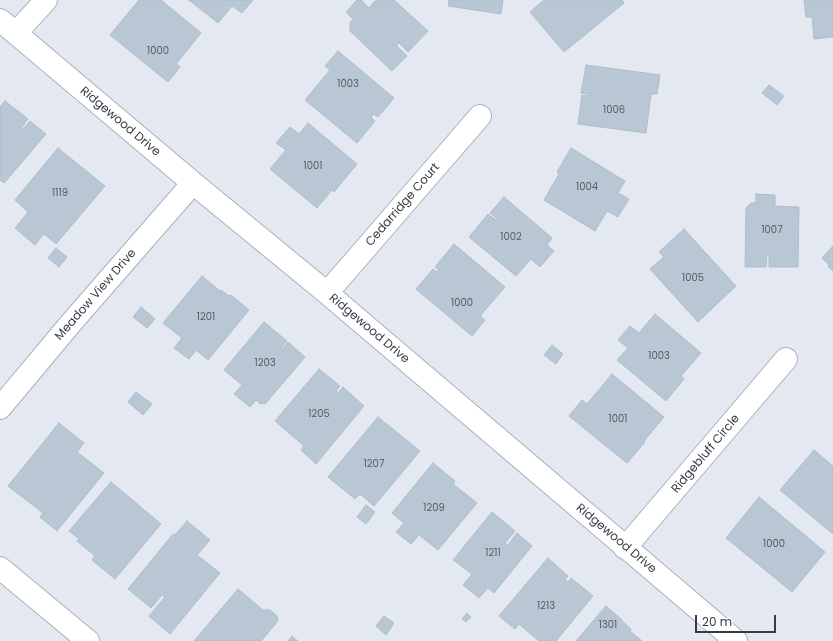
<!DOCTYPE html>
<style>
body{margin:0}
#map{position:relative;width:833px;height:641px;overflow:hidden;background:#e4e9f1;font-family:Poppins,sans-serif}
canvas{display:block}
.scale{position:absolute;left:695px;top:615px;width:81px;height:18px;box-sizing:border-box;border:2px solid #343b43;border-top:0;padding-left:5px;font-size:12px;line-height:14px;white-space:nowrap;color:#343b43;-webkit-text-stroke:3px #fff;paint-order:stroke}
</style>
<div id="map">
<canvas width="833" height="641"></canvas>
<div class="scale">20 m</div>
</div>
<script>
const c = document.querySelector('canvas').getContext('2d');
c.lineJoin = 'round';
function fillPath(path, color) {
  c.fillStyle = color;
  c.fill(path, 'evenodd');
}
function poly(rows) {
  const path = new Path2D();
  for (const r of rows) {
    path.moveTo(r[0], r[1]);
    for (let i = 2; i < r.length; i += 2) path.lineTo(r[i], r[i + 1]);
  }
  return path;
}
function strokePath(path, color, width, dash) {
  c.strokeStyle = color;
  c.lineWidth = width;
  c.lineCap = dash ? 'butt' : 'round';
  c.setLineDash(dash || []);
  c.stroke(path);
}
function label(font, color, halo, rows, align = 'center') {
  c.font = font + ' Poppins,sans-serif';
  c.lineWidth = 3.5;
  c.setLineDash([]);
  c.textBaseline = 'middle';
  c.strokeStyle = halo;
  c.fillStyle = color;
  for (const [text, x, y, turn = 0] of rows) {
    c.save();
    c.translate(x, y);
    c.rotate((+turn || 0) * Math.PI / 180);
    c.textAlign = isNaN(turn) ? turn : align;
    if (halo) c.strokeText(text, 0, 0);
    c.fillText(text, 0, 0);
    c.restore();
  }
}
const building = poly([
 [139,0,161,0,201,33,176,64,180,67,168,82,110,35,139,0],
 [189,0,253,0,242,13,232,6,218,23,189,0],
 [357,0,361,0,369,8,376,0,394,0,428,31,408,52,399,43,396,45,407,56,392,71,350,31,350,23,353,19,346,12,357,0],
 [449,0,503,0,501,14,448,6,449,0],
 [544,0,622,0,624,3,564,52,530,12,544,0],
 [804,0,833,0,833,37,814,39,812,17,806,17,804,0],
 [338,51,394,98,378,117,374,114,371,117,375,121,357,143,305,100,330,70,325,66,338,51],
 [586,65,660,75,657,94,651,94,646,133,578,124,582,95,588,96,588,94,581,93,586,65],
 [769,85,784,96,777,105,762,93,769,85],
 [5,101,28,119,20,130,21,131,30,121,46,134,4,183,0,180,0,107,5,101],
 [308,123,357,164,334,192,332,190,317,208,270,169,286,150,276,143,290,127,299,134,308,123],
 [58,148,105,186,56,244,44,234,35,245,15,228,28,212,15,200,58,148],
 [571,148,625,181,618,193,629,199,618,217,607,211,595,231,544,200,559,174,557,172,571,148],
 [756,194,775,195,775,206,799,207,798,267,769,267,769,253,767,253,766,267,745,267,746,208,751,203,756,203,756,194],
 [504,197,552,238,547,245,554,251,540,267,531,259,516,276,469,237,488,214,496,220,498,219,490,213,504,197],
 [684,229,736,286,698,322,650,269,664,257,659,252,684,229],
 [454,244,505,287,480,316,485,320,472,336,416,289,433,269,437,272,439,270,435,267,454,244],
 [833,246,833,271,828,266,829,265,822,258,833,246],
 [56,248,67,257,59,267,48,258,56,248],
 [202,276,220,291,221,290,229,296,231,295,249,310,208,360,196,350,189,359,174,348,182,338,163,323,202,276],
 [141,307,155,319,147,328,133,317,141,307],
 [655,314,701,353,681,376,684,379,666,401,617,360,628,348,618,340,630,326,639,333,655,314],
 [264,322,287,341,281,348,282,350,288,342,305,357,266,403,260,404,256,400,250,407,234,394,242,385,224,370,264,322],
 [552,345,563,354,556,364,544,355,552,345],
 [319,369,340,386,336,391,338,393,343,387,364,406,316,464,301,450,304,446,275,421,319,369],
 [612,374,664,417,644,441,645,442,627,463,569,416,582,400,587,404,612,374],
 [136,392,152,404,143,415,128,402,136,392],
 [378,417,420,451,374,506,360,494,355,499,328,477,378,417],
 [59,423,84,443,77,452,104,473,57,531,40,517,43,513,8,486,59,423],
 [814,450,833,466,833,534,780,490,814,450],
 [433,463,455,481,453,484,477,503,438,550,419,535,411,544,396,532,404,523,392,513,433,463],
 [111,482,161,524,115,579,92,560,95,556,77,541,79,539,69,531,111,482],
 [759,497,825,552,792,592,726,538,759,497],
 [366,505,375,512,366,524,357,517,366,505],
 [492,512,515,531,505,543,508,545,517,533,532,546,494,593,488,588,479,598,463,585,472,574,453,560,492,512],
 [187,521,210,540,197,555,220,573,170,634,149,616,165,597,162,595,151,608,128,589,173,534,175,535,187,521],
 [548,558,568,576,565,580,568,582,571,578,593,596,556,641,539,641,519,624,515,629,499,616,548,558],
 [238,589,263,610,270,610,277,616,278,621,261,641,194,641,238,589],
 [606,606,622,620,622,621,631,629,630,631,642,641,576,641,606,606],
 [467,613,471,617,466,622,462,619,467,613],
 [384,616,394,623,386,635,376,626,384,616],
 [292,636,294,638,298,641,288,641,292,636]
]);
const minor = poly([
 [0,20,193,183,327,293,736,641],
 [16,33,46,0],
 [327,293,480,116],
 [0,408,71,323,193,183],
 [625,548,786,359],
 [0,568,88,641]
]);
const numberNames = [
 ["1000",158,51],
 ["1003",348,84],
 ["1006",614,110],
 ["1001",313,166],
 ["1004",587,187],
 ["1119",60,193],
 ["1007",772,230],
 ["1002",511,237],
 ["1005",693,278],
 ["1000",462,303],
 ["1201",206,317],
 ["1003",659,356],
 ["1203",265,363],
 ["1205",319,414],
 ["1001",618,419],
 ["1207",374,464],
 ["1209",434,508],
 ["1000",774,544],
 ["1211",493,553],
 ["1213",546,606],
 ["1301",608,625]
];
const streetNames = [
 ["Ridgewood Drive",120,122,40],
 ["Cedarridge Court",403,205,-49],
 ["Meadow View Drive",96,295,-49],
 ["Ridgewood Drive",369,329,40],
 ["Ridgebluff Circle",706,454,-50],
 ["Ridgewood Drive",616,539,40]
];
fillPath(building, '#b9c6d3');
strokePath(building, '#adbdcd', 1);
strokePath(minor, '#a7b1bd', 24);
strokePath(minor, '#fff', 22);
label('10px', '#555e67', null, numberNames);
label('12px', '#343b43', '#fff', streetNames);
</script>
